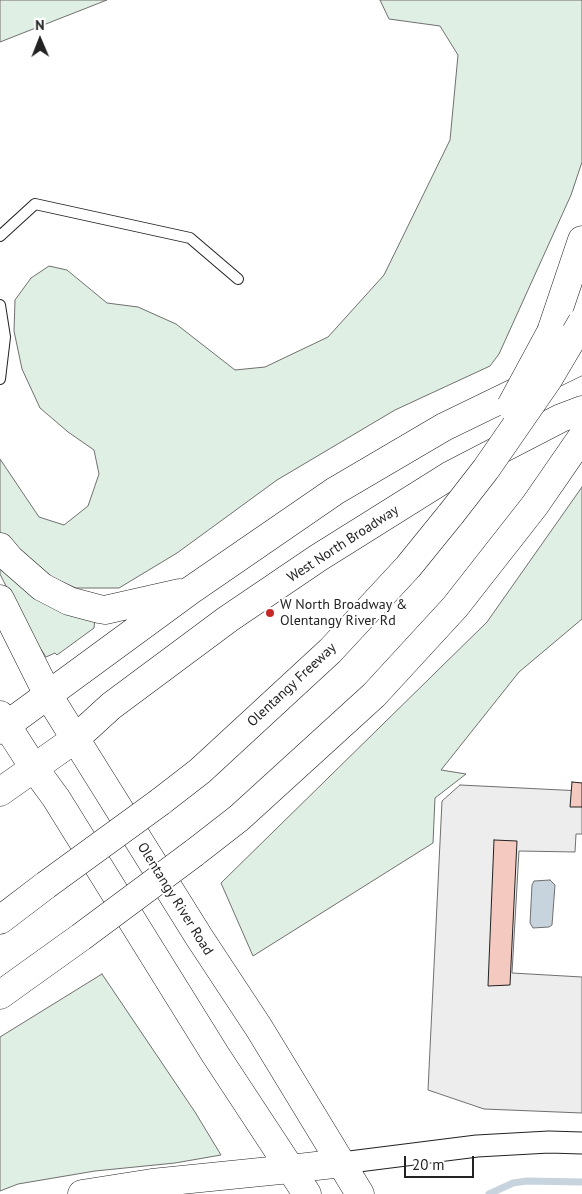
<!DOCTYPE html>
<style>
body{margin:0}
#map{position:relative;width:582px;height:1194px;overflow:hidden;background:#fff;font-family:"PT Sans",sans-serif}
canvas{display:block}
.north{position:absolute;left:15px;top:15px;width:50px;height:50px;-webkit-text-stroke:4px #fff;paint-order:stroke;rotate:359deg;font-size:14px;font-weight:700;line-height:20px;text-align:center;color:#222}
.north::after{content:'';display:block;margin:auto;width:18px;height:22px;background:#222;clip-path:polygon(50% 0,100% 100%,50% 72%,0 100%)}
.scale{position:absolute;left:404px;top:1156px;width:70px;height:22px;box-sizing:border-box;border:2px solid #222;border-top:0;padding-left:6px;font-size:15px;line-height:18px;white-space:nowrap;color:#222;-webkit-text-stroke:4px #fff;paint-order:stroke}
</style>
<div id="map">
<canvas width="582" height="1194"></canvas>
<div class="north">N</div>
<div class="scale">20 m</div>
</div>
<script>
const c = document.querySelector('canvas').getContext('2d');
c.lineJoin = 'round';
function fillPath(path, color) {
  c.fillStyle = color;
  c.fill(path, 'evenodd');
}
function poly(rows) {
  const path = new Path2D();
  for (const r of rows) {
    path.moveTo(r[0], r[1]);
    for (let i = 2; i < r.length; i += 2) path.lineTo(r[i], r[i + 1]);
  }
  return path;
}
function strokePath(path, color, width, dash) {
  c.strokeStyle = color;
  c.lineWidth = width;
  c.lineCap = dash ? 'butt' : 'round';
  c.setLineDash(dash || []);
  c.stroke(path);
}
function label(font, color, halo, rows, align = 'center') {
  c.font = font + ' "PT Sans",sans-serif';
  c.lineWidth = 4;
  c.setLineDash([]);
  c.textBaseline = 'middle';
  c.strokeStyle = halo;
  c.fillStyle = color;
  for (const [text, x, y, turn = 0] of rows) {
    c.save();
    c.translate(x, y);
    c.rotate((+turn || 0) * Math.PI / 180);
    c.textAlign = isNaN(turn) ? turn : align;
    if (halo) c.strokeText(text, 0, 0);
    c.fillText(text, 0, 0);
    c.restore();
  }
}
const green = poly([
 [0,0,107,0,0,42,0,0],
 [380,0,582,0,582,162,571,195,499,354,490,366,395,410,277,480,177,553,119,588,76,588,43,573,11,548,0,533,0,459,39,517,64,525,88,506,99,474,94,450,68,432,40,408,22,369,14,331,15,300,31,278,49,266,67,270,107,303,138,307,176,324,235,370,265,367,328,337,384,275,450,140,458,55,440,26,389,19,380,0],
 [582,487,582,619,519,672,441,770,466,774,435,798,433,843,253,956,221,883,487,622,582,487],
 [0,564,95,618,94,628,57,655,55,653,46,657,27,628,0,574,0,564],
 [102,974,195,1112,221,1155,175,1163,95,1171,18,1184,0,1191,0,1037,102,974]
]);
const parking = poly([
 [460,785,582,791,582,834,576,834,575,852,519,851,512,973,582,977,582,1113,484,1109,428,1090,442,801,460,785]
]);
const water = poly([
 [550,880,555,885,552,925,549,927,533,928,530,923,532,885,534,881,550,880]
]);
const stream = poly([
 [489,1194,513,1183,527,1181,582,1182]
]);
const building = poly([
 [572,782,582,783,582,807,570,807,572,782],
 [494,840,517,841,510,985,488,986,494,840]
]);
const lane = poly([
 [0,236,35,204,190,238,238,279],
 [0,305,5,337,0,379]
]);
const street = poly([
 [342,1163,477,1146,549,1142,582,1143]
]);
const secondary = poly([
 [0,547,10,559,42,587,69,601,99,609,105,610,180,593],
 [0,599,48,695,199,937,259,1028,360,1194],
 [0,715,34,768,56,798,215,1054,307,1194],
 [0,730,191,590,335,491,444,427,582,360],
 [0,792,75,739,111,706,228,619,318,558,449,476,561,418,582,410],
 [290,1169,342,1163]
]);
const highway = poly([
 [551,332,582,240],
 [160,802,200,771,330,651,408,567,451,514],
 [194,853,239,818,374,695,455,607,535,505,582,437],
 [0,920,46,885],
 [0,995,81,937],
 [82,1194,152,1183,290,1169]
]);
const highwayBridge = poly([
 [511,406,551,332],
 [451,514,486,469,549,378,582,322],
 [46,885,160,802],
 [81,937,194,853]
]);
const markers = [
 [270,613,5,"#c62828"]
];
const streetNames = [
 ["West North Broadway",343,544,-33],
 ["Olentangy Freeway",292,685,-43],
 ["Olentangy River Road",175,899,58]
];
const poiNames = [
 ["W North Broadway &",280,605],
 ["Olentangy River Rd",280,621]
];
fillPath(green, '#e0efe3');
strokePath(green, '#6f6f6f', 1);
fillPath(parking, '#ededed');
strokePath(parking, '#6f6f6f', 1);
fillPath(water, '#c7d3dd');
strokePath(water, '#6f6f6f', 1);
strokePath(stream, '#c7d3dd', 7);
fillPath(building, '#f3c9c0');
strokePath(building, '#222', 1);
strokePath(lane, '#222', 12);
strokePath(street, '#222', 23);
strokePath(secondary, '#222', 29);
strokePath(highway, '#222', 29);
strokePath(lane, '#fff', 10);
strokePath(street, '#fff', 21);
strokePath(secondary, '#fff', 28);
strokePath(highway, '#fff', 28);
strokePath(highwayBridge, '#222', 29, []);
strokePath(highwayBridge, '#fff', 28);
for (const [x, y, r, color] of markers) {
  const dot = new Path2D();
  dot.arc(x, y, r, 0, 2 * Math.PI);
  c.fillStyle = color;
  c.fill(dot);
  strokePath(dot, '#fff', 2);
}
label('14px', '#222', '#fff', streetNames);
label('14px', '#222', '#fff', poiNames, 'left');
</script>
